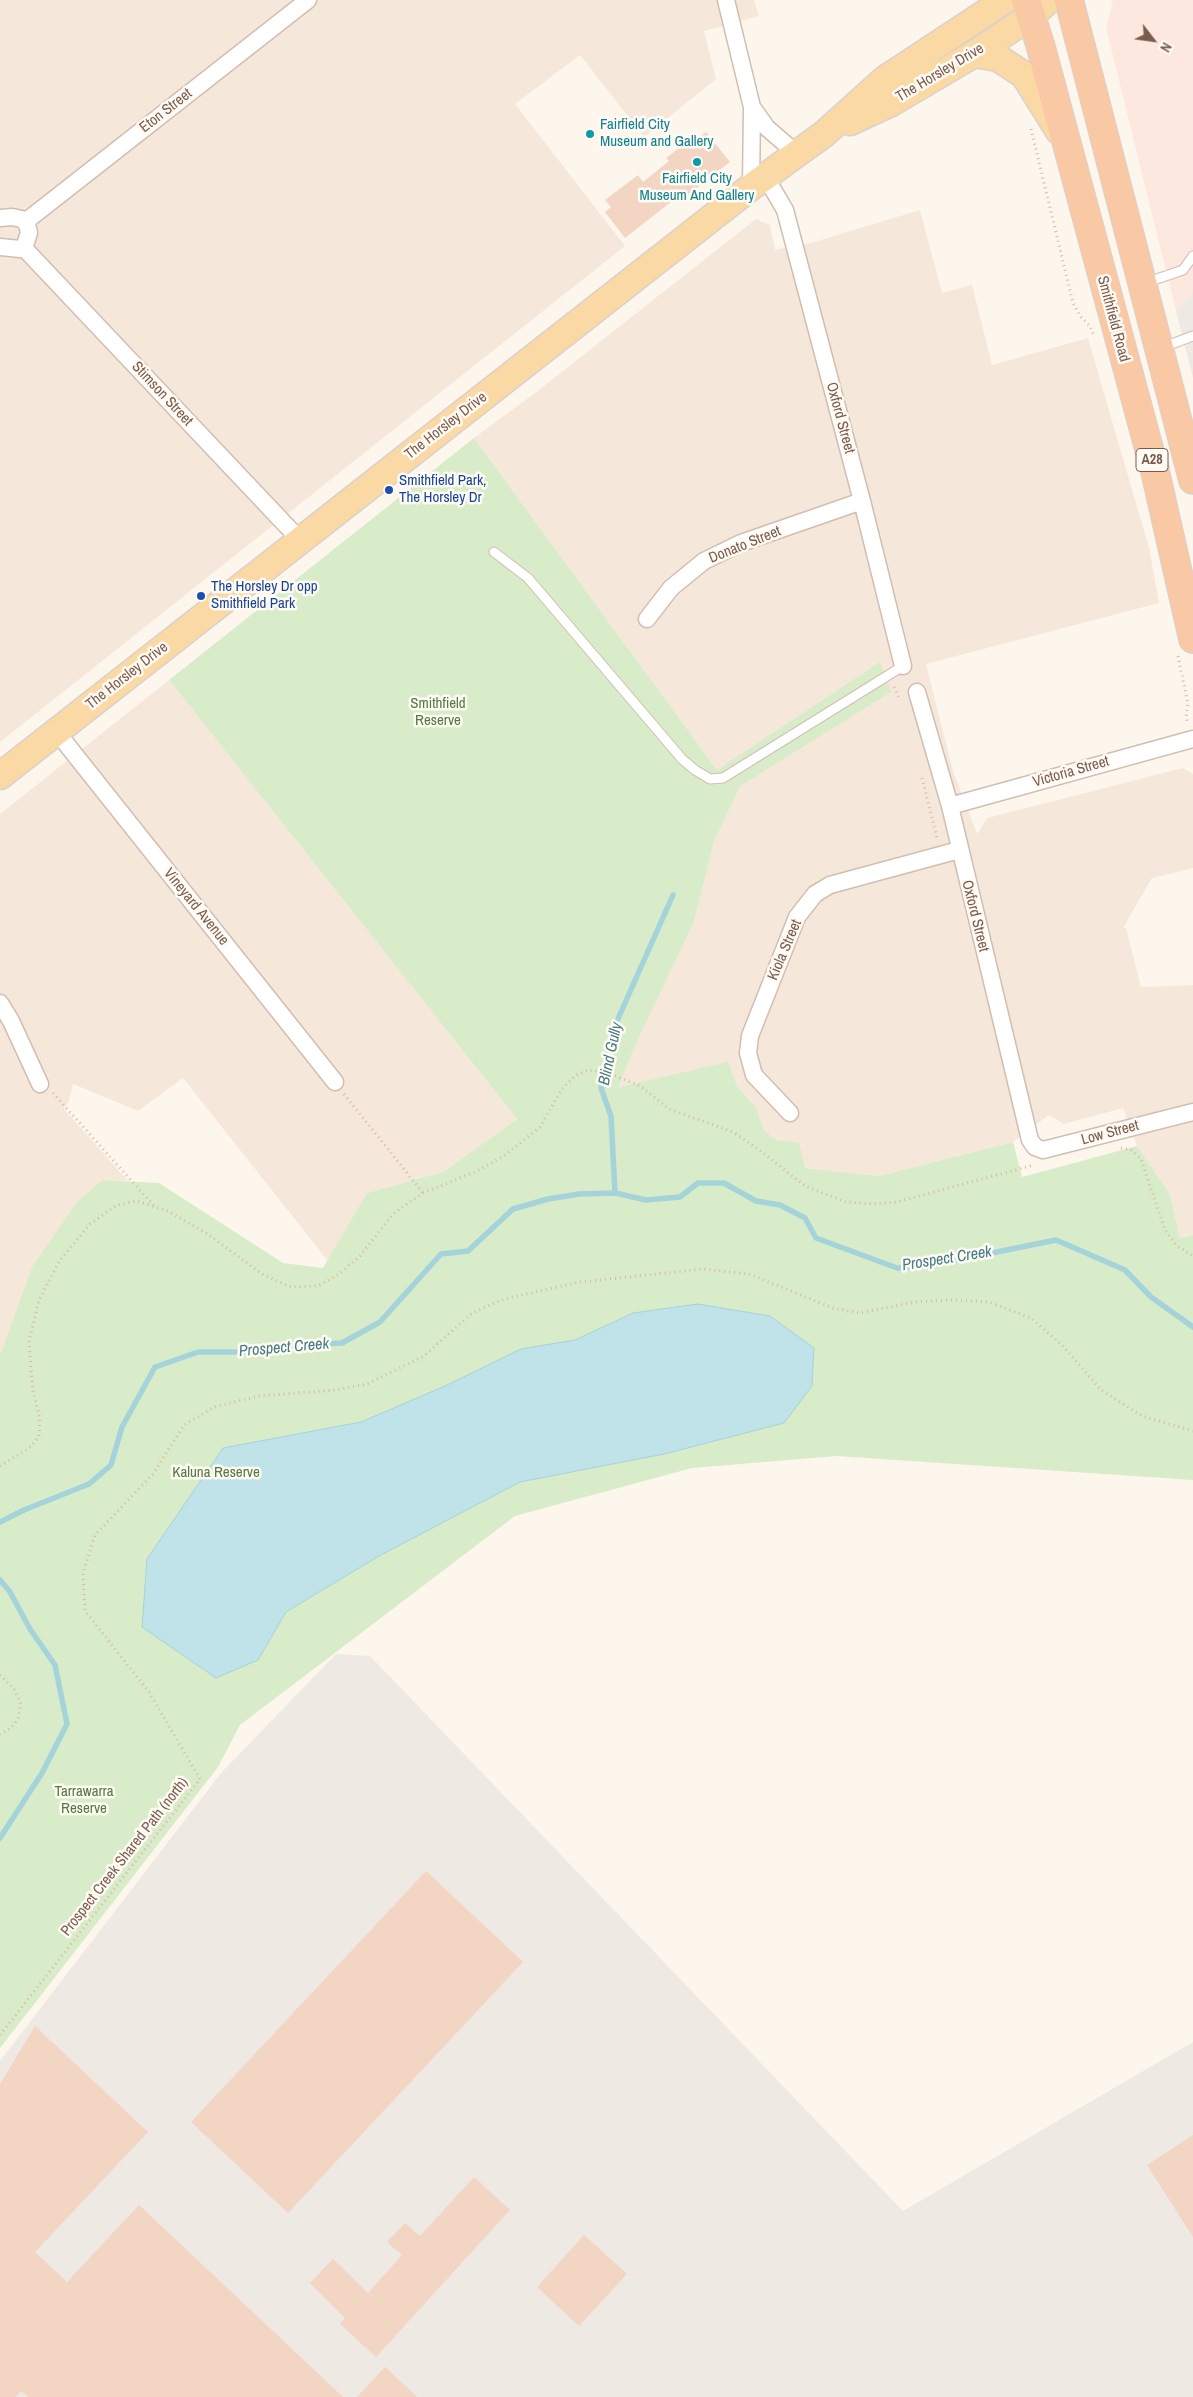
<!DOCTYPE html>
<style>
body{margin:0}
#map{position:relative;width:1193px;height:2397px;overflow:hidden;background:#fdf6ec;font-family:"Archivo Narrow",sans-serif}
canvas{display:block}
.north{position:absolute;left:1128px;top:15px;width:50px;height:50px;-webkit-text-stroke:4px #fffaf3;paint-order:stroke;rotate:120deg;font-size:14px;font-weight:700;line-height:20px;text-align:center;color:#7a5c4d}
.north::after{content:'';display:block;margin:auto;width:18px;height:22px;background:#7a5c4d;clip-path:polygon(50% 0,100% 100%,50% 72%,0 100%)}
</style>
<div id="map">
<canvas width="1193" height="2397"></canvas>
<div class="north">N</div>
</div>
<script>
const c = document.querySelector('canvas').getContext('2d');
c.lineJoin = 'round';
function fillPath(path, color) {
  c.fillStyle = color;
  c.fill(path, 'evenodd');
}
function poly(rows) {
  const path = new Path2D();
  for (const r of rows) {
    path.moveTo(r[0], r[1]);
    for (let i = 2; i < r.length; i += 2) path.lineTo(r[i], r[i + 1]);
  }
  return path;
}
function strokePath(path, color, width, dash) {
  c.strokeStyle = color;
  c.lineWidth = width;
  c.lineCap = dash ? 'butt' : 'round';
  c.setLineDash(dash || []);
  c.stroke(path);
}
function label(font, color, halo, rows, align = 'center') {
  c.font = font + ' "Archivo Narrow",sans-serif';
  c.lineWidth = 5;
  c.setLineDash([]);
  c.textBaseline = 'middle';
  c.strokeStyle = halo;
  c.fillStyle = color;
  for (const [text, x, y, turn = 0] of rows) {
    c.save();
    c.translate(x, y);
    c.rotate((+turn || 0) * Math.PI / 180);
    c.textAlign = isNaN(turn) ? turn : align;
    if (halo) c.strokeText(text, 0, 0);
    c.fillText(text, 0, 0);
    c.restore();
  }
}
const residential = poly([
 [0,0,754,0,759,16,704,31,716,79,644,137,580,55,515,104,625,246,0,742],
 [920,210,942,293,972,285,992,365,1088,338,1149,548,1159,603,926,664,953,771,977,834,987,818,1183,768,1193,774,1193,868,1152,878,1123,928,1126,928,1141,987,1193,985,1193,1235,1180,1238,1170,1194,1137,1146,1123,1108,1064,1124,1049,1115,1013,1142,879,1176,805,1168,791,1144,776,1140,764,1130,752,1102,737,1086,728,1063,619,1087,634,1048,694,922,714,841,721,822,717,770,474,438,535,393,756,219,770,225,775,250,814,242],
 [169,680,517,1119,443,1172,367,1193,328,1261,183,1078,138,1111,73,1084,69,1101,64,1109,128,1181,102,1180,32,1267,0,1355,0,814]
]);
const commercial = poly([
 [1113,0,1193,0,1193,291,1176,311,1106,28]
]);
const industrial = poly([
 [1193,291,1193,378,1176,311],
 [336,1654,370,1656,903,2211,1193,2042,1193,2397,0,2397,0,2061,221,1773]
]);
const green = poly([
 [474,438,717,770,880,662,891,692,740,786,714,841,694,922,634,1048,619,1087,728,1062,737,1086,755,1106,764,1130,776,1140,799,1143,805,1168,879,1176,1013,1142,1022,1177,1137,1146,1170,1194,1180,1238,1193,1235,1193,1480,837,1456,692,1468,515,1516,240,1725,218,1767,0,2048,0,1355,32,1267,77,1202,102,1180,159,1183,283,1263,323,1268,367,1193,443,1172,517,1119,169,680]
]);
const water = poly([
 [698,1304,770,1316,814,1348,812,1386,784,1423,664,1454,520,1482,379,1556,286,1612,258,1660,216,1678,142,1627,147,1559,223,1448,361,1422,445,1386,521,1349,575,1340,633,1313,698,1304]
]);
const stream = poly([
 [615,1193,611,1116,601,1088,613,1030,673,895],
 [0,1522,24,1510,89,1484,111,1465,122,1427,155,1367,198,1352,242,1352,294,1345,342,1343,380,1322,441,1254,468,1251,513,1209,548,1199,579,1194,615,1193,646,1200,680,1197,698,1183,724,1183,756,1201,780,1205,805,1218,816,1238,897,1268,928,1266,1056,1240,1125,1270,1151,1297,1193,1327],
 [0,1580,10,1592,30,1629,55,1665,67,1724,42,1773,0,1838]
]);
const building = poly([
 [706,132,730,162,679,202,676,198,625,238,605,212,611,207,605,200,638,175,643,182,669,161,666,158,696,135,698,139],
 [426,1871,523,1962,288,2213,191,2122],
 [35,2026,148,2132,35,2252,67,2282,139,2205,343,2397,28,2397,21,2391,15,2397,0,2397,0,2084],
 [1193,2135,1193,2237,1147,2165],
 [474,2177,510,2210,376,2357,340,2324,345,2318,310,2283,333,2259,368,2293,402,2255,387,2242,405,2223,420,2236],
 [584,2235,627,2274,579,2326,537,2287],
 [385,2367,417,2397,357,2397]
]);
const path = poly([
 [1031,129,1073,303,1080,316,1090,326,1093,334],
 [1178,656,1188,704,1186,717,1188,724],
 [894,687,900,700],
 [922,778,937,838],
 [53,1093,154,1206],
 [344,1094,423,1193],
 [1121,1148,1131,1150,1141,1159,1165,1230,1177,1246,1193,1256],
 [0,1466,29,1448,39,1437,40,1419,33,1391,29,1341,39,1300,60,1260,90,1224,117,1205,137,1201,168,1211,206,1233,262,1274,291,1287,318,1286,339,1274,360,1256,393,1214,423,1193,475,1172,504,1156,540,1127,562,1089,576,1075,588,1070,608,1073,640,1086,669,1109,733,1132,762,1152,805,1186,846,1202,874,1204,897,1202,1034,1165],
 [0,1675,14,1689,21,1705,18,1719,10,1729,0,1734],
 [0,2035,200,1779,149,1692,85,1611,83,1573,95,1535,153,1474,184,1425,214,1407,259,1396,336,1390,367,1384,424,1356,472,1313,504,1299,580,1282,703,1269,749,1274,833,1308,859,1313,915,1302,952,1300,989,1302,1031,1318,1063,1346,1101,1390,1142,1416,1193,1431]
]);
const service = poly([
 [1145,283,1183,270,1193,256],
 [1161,348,1193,336],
 [494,552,528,578,682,759,695,770,710,779,723,778,903,666]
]);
const minor = poly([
 [726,0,752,107,751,187],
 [752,107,767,128,796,153],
 [765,176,785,210,862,501,903,666],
 [0,218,12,217,22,219,27,224,29,233,25,245,20,249,0,247],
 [25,222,308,0],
 [23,247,300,540],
 [647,619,671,588,704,561,741,543,862,501],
 [917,692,950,806,1030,1140,1035,1147,1043,1150,1193,1112],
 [56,731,335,1082],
 [950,806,1193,739],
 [0,1003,11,1021,40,1084],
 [790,1113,754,1075,748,1053,750,1036,797,917,815,894,830,885,959,850]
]);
const primary = poly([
 [974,54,998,58,1024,75,1059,131],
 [850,122,891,103,974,54,1031,16,1049,0],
 [0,776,751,187,824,134,885,79,1005,0]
]);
const trunk = poly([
 [1026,0,1040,44,1155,471,1193,639],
 [1069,0,1193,480]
]);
const markers = [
 [590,134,5,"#0f9aa8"],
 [697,162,5,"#0f9aa8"],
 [389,490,5,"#1a4fb4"],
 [201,596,5,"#1a4fb4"]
];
const shields = [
 [1152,460,32]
];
const shieldNames = [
 ["A28",1152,460]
];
const streetNames = [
 ["The Horsley Drive",940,73,-31],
 ["Eton Street",166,111,-38],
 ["Smithfield Road",1113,319,75],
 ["Stimson Street",162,394,47],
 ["Oxford Street",840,418,75],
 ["The Horsley Drive",446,426,-38],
 ["Donato Street",745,545,-22],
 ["The Horsley Drive",127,676,-38],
 ["Victoria Street",1071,772,-16],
 ["Vineyard Avenue",196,907,51],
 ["Oxford Street",975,916,76],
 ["Kiola Street",785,950,-67],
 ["Low Street",1110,1133,-15],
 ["Prospect Creek Shared Path (north)",125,1857,-52]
];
const cultureNames = [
 ["Fairfield City",600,125],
 ["Museum and Gallery",600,142],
 ["Fairfield City",697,179,"center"],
 ["Museum And Gallery",697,196,"center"]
];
const transitNames = [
 ["Smithfield Park,",399,481],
 ["The Horsley Dr",399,498],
 ["The Horsley Dr opp",211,587],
 ["Smithfield Park",211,604]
];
const parkNames = [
 ["Smithfield",438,704],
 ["Reserve",438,721],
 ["Kaluna Reserve",216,1473],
 ["Tarrawarra",84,1792],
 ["Reserve",84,1809]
];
const waterNames = [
 ["Blind Gully",611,1054,-78],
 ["Prospect Creek",947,1259,-9],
 ["Prospect Creek",284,1348,-5]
];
fillPath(residential, '#f5e8da');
fillPath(commercial, '#fde8e0');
fillPath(industrial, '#efe9e4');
fillPath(green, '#d8ecc9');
fillPath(water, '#bfe3e8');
strokePath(water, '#a5d3da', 1);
strokePath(stream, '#a5d3da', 5.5);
fillPath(building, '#f3d5c3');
strokePath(service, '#d1beb0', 11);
strokePath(minor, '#d1beb0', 19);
strokePath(primary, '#dad1cd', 29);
strokePath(trunk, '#dad1cd', 30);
strokePath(path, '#d9b8a5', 3, [1, 4]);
strokePath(service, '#fff', 9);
strokePath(minor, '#fff', 16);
strokePath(primary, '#fbd9a5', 26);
strokePath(trunk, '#f9c8a4', 28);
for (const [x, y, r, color] of markers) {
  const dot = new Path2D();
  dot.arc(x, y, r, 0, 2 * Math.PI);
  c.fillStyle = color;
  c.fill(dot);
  strokePath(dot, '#fffaf3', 2);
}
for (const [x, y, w] of shields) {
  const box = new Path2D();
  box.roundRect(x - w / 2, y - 11.5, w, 23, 4);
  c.fillStyle = '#fffaf3';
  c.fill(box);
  strokePath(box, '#7a5c4d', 1);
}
label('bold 14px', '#7a5c4d', null, shieldNames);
label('15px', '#7a5c4d', '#fffaf3', streetNames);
label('15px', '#0d838f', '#fffaf3', cultureNames, 'left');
label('15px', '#164399', '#fffaf3', transitNames, 'left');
label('15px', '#537a41', '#fffaf3', parkNames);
label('italic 16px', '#437c86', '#fffaf3', waterNames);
</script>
